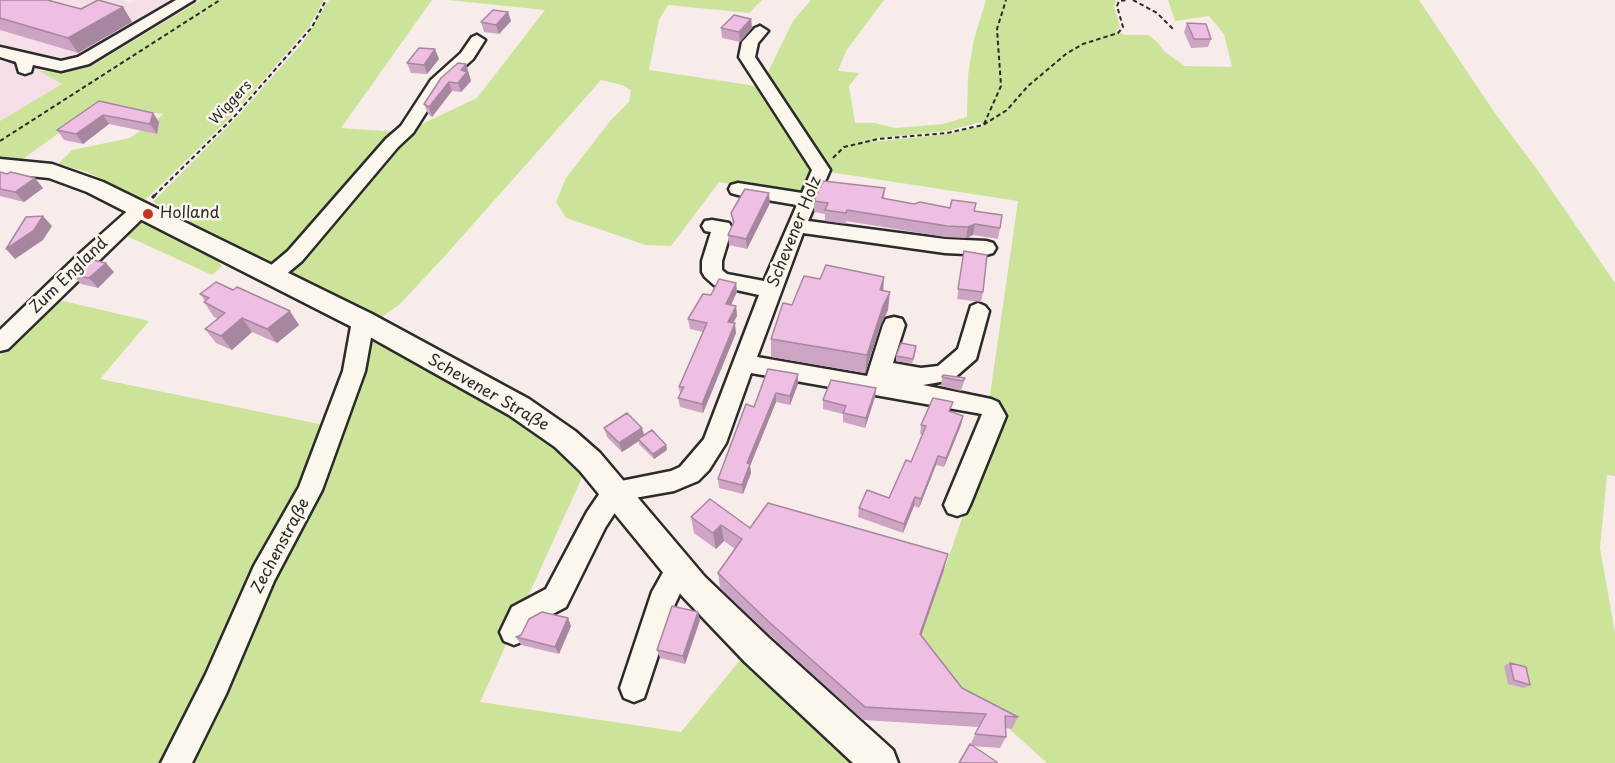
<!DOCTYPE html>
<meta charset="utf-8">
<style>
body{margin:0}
canvas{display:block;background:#f8ecea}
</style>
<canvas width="1615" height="763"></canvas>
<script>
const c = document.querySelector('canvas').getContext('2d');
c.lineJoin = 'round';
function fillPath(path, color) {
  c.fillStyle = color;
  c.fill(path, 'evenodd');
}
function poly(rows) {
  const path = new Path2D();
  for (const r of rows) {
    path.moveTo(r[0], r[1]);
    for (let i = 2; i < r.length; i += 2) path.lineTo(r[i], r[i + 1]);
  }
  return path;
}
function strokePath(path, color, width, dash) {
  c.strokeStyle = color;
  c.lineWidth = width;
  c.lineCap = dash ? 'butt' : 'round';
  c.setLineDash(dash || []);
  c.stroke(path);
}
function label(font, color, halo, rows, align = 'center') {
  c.font = font + ' "Playpen Sans",sans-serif';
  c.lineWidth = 5;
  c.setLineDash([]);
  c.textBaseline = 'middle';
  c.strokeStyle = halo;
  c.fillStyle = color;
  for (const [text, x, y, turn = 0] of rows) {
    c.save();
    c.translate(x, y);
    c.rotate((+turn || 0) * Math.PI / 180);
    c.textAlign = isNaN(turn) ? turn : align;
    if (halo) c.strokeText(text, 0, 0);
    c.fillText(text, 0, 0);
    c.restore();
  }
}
const built = poly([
 [0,0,123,0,130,3,136,0,201,0,95,64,69,69,40,70,62,84,0,121]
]);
const green = poly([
 [201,0,324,0,309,27,232,116,145,200,87,172,58,164,72,150,130,138,164,114,95,107,20,161,0,160,0,121,62,84,39,71,69,69,95,64],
 [329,0,432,0,341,128,398,132,280,267,231,245,153,202,237,117,303,42],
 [448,0,762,0,749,13,668,5,659,20,649,70,763,87,817,171,805,197,719,182,671,246,646,245,566,218,556,202,566,178,611,120,629,102,631,90,622,85,601,80,443,258,399,305,376,321,283,272,409,130,477,98,545,10],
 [811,0,884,0,846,51,838,71,859,73,849,86,855,123,875,123,895,128,943,124,967,117,968,75,974,39,986,0,1116,0,1114,5,1120,27,1116,31,1125,35,1148,35,1157,42,1165,52,1185,66,1232,67,1224,34,1209,16,1175,21,1168,0,1419,0,1497,116,1539,172,1615,283,1615,476,1607,475,1600,548,1615,633,1615,763,1047,763,1005,725,957,701,917,648,998,415,989,402,1018,201,823,171,765,78,793,21],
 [981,122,983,126,947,134,871,142,877,138,947,131],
 [138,220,215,258,222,266,212,275,120,233],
 [59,300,149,321,100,379,324,425,277,529,303,522,368,334,499,404,585,471,480,702,681,732,746,653,870,763,0,763,0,356]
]);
const pathFar1 = poly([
 [1133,0,1157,13,1174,30],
 [984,124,1001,86,997,29,1006,0],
 [0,141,220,0],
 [833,158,844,147,878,139,947,133,983,125,1007,110,1028,86,1066,54,1083,44,1118,33,1123,27,1117,6,1119,1,1128,0],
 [154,196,234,117,312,27,326,0]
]);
const path = poly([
 [152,198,155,195]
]);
const minor = poly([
 [176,0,194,0,89,64,61,71,33,65,31,72,25,74,19,72,16,62,0,57,0,47,61,61,78,57,176,0],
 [760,26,768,31,758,43,755,57,830,170,808,221,945,239,986,241,993,243,996,248,993,253,986,255,945,253,803,233,757,357,867,376,883,325,886,319,894,317,902,319,905,325,893,363,921,368,938,366,958,349,971,306,978,303,985,306,989,311,976,359,952,380,923,385,991,399,998,402,1006,416,970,505,966,513,957,516,948,513,944,505,982,414,751,373,726,443,709,470,698,481,674,491,623,500,605,528,566,607,532,625,524,641,514,645,504,641,500,632,512,607,546,589,587,512,606,484,671,471,680,467,704,439,759,295,714,285,705,277,702,272,702,261,711,232,705,231,702,226,705,221,712,220,729,223,732,228,722,261,722,270,727,274,764,281,797,205,738,195,731,193,729,189,731,185,738,183,802,193,812,170,739,57,742,42,755,28,760,26],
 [477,35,485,40,473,59,443,86,413,133,398,147,302,261,278,281,271,283,264,281,261,276,264,271,288,251,386,139,401,126,431,80,461,53,472,37,477,35],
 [140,204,147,206,149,210,147,214,8,349,0,351,0,330,78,255,133,206,140,204],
 [363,313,371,315,374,321,365,371,322,490,274,581,226,694,192,763,161,763,206,674,254,566,299,487,343,371,352,321,355,315,363,313],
 [679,556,688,560,692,568,675,604,644,698,634,702,624,698,620,688,652,592,670,560,679,556]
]);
const major = poly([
 [0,159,52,164,103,182,372,314,529,399,575,431,600,453,705,577,769,638,893,750,898,763,853,763,745,662,683,597,580,471,555,447,509,415,354,328,87,192,49,178,0,173,0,159]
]);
const wall = poly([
 [0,0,53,0,51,1,81,9,123,7,132,22,78,53,0,30],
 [508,12,511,21,499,34,484,32,481,22],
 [751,19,752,28,740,42,722,38,721,28],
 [1187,23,1211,39,1208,47,1191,48,1184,32],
 [439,59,427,74,411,73,407,63],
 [466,64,471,81,461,92,452,91,432,117,428,114,424,104],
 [99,101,159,122,157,134,109,124,83,144,64,140,57,130],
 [0,172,43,188,24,202,0,196],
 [885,188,884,199,914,204,975,211,1000,228,998,239,973,235,966,238,945,237,846,221,846,224,825,221,825,214,814,212,814,201],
 [770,203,747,249,729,245,728,235,733,225,731,213],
 [962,261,983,292,981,302,957,299],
 [114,272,98,288,81,284,72,275],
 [736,283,737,292,731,305,736,306,737,316,733,323,736,333,703,413,680,407,678,398,680,394,679,387,703,332,690,329,688,319,711,295],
 [883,290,888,310,881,324,865,373,771,357,771,339,792,305],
 [200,294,299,325,277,343,252,332,232,350,216,343,205,329,218,319,214,317,204,302,205,301],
 [916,351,912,364,896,361,896,356],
 [798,374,798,384,790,405,776,402,750,466,751,473,743,494,719,488,718,479,754,407],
 [942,377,965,378,961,391,941,386],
 [876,388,875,397,865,428,843,422,843,414,823,409,823,400],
 [951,412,963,416,961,425,944,467,936,465,919,508,914,506,903,533,858,517,859,508,889,498,911,462,923,435,920,434,921,425],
 [604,428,644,435,666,445,667,450,654,459,639,444,639,441,622,452,607,437],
 [691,517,750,528,944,570,921,635,962,688,1018,717,1012,729,1006,728,1006,737,1000,748,972,746,970,745,979,727,863,720,771,636,720,588,718,573,735,549,724,541,716,549,694,533],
 [568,618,571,626,559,654,521,645,516,637],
 [700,620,685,664,660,658,657,650],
 [1510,663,1530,685,1524,688,1508,684,1504,666]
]);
const shadedWall = poly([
 [123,7,132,22,78,53,68,38],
 [508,12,511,21,499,34,496,25],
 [751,19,752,28,740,42,739,32],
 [435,49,439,59,427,74,424,65],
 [466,64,471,81,461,92,458,83,461,70],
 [449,82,452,91,432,117,429,107],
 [153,113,159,122,157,134,150,124],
 [103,115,109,124,83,144,76,134],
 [35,178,43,188,24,202,15,192],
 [769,193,770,203,747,249,746,239],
 [43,216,52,226,43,240,15,259,6,249],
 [975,224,973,235,966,238,968,227],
 [106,263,114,272,98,288,89,278],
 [884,277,883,296,880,290],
 [736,283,737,292,727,313,726,304],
 [890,292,888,310,881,324,865,373,867,355,883,306],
 [736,306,737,316,729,331,728,322],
 [290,311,299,325,277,343,267,329],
 [242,318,252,332,232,350,221,336],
 [735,323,736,333,703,413,702,404],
 [798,374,798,384,790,405,790,396],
 [876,388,875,397,865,428,866,418],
 [776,393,776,402,750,466,751,473,743,494,742,485,747,463],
 [963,416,961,425,944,467,946,458],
 [642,428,645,437,622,452,619,443],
 [666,445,667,450,654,459,653,454],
 [938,456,936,465,919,508,921,499],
 [915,497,914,506,903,533,904,524],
 [721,525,724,541,716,549,713,533],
 [948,554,944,570,917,648,920,634],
 [698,612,700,620,685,664,683,656],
 [568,618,571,626,559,654,555,647]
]);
const building = poly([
 [0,0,47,0,81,9,98,0,123,7,68,38,0,18,0,0],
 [493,10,508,12,496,25,481,22,493,10],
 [734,15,751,19,739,32,721,28,734,15],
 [1187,23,1206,24,1211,39,1194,39,1187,23],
 [419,48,435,49,424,65,407,63,419,48],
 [458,63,466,64,461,70,467,72,458,83,449,82,429,107,424,104,441,78,458,63],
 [99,101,153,113,150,124,103,115,76,134,57,130,99,101],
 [0,172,7,174,11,172,35,178,15,192,0,189,0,172],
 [823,181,885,188,882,198,914,204,920,202,950,208,952,200,976,203,974,211,1002,215,1000,228,975,224,968,227,947,226,847,210,846,213,825,210,828,203,814,201,823,181],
 [745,189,769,193,746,239,728,235,734,222,731,213,745,189],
 [43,216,34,230,6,249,26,217,43,216],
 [964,251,987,255,983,292,958,289,964,251],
 [88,259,106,263,89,278,72,275,88,259],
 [826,265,884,277,880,290,890,292,883,306,867,355,771,339,783,303,792,305,804,276,820,279,826,265],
 [719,279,736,283,726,304,736,306,728,322,735,323,702,404,678,398,684,387,679,387,707,323,688,319,703,294,711,295,719,279],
 [216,282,233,290,237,287,290,311,267,329,242,318,221,336,205,329,225,313,204,302,209,298,200,294,216,282],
 [901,343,916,346,913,359,896,356,901,343],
 [768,369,798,374,790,396,776,393,747,463,750,464,742,485,718,479,746,404,754,407,768,369],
 [943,375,965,378,963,381,942,377,943,375],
 [831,380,876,388,866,418,843,413,846,406,823,400,831,380],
 [933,398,953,402,949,411,963,416,946,458,938,456,921,499,915,497,904,524,859,508,867,490,889,498,906,460,911,462,926,426,921,425,933,398],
 [627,413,642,428,619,443,604,428,627,413],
 [652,430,666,445,653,454,638,439,652,430],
 [710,499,750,528,768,503,948,554,920,634,962,688,1018,717,1005,716,1006,737,975,734,986,714,865,707,769,622,718,573,742,539,721,525,713,533,691,517,710,499],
 [672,606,698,612,683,656,657,650,672,606],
 [542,612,568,618,555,647,516,637,521,635,529,619,542,612],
 [1510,663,1526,667,1530,685,1514,680,1510,663],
 [970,744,997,762,997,763,959,763,970,744]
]);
const markers = [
 [148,214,6,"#c8321e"]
];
const farStreetnames = [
 ["Wiggers",231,103,-47]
];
const poiNames = [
 ["Holland",160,214]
];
const streetNames = [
 ["Schevener Holz",795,232,-68],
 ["Zum England",69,276,-44],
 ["Schevener Straße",488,393,30],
 ["Zechenstraße",281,546,-62]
];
fillPath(built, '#f5dee8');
fillPath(green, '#cbe49a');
strokePath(minor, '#2b2b2b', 5);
strokePath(major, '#2b2b2b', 5);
strokePath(pathFar1, '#2b2b2b', 2, [4.5, 3]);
strokePath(path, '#2b2b2b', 3, [5, 4.5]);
fillPath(minor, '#fbf7ec');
fillPath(major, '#fbf7ec');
fillPath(wall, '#cda4c3');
fillPath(shadedWall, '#a7869f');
fillPath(building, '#eebfe3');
strokePath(building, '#a7869f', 1.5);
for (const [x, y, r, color] of markers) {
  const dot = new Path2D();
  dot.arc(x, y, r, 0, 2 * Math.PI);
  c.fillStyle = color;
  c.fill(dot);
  strokePath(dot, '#fbf7ec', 2);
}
label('14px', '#2b2b2b', '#fbf7ec', farStreetnames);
label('16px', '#2b2b2b', '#fbf7ec', poiNames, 'left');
label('16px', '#2b2b2b', '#fbf7ec', streetNames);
</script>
